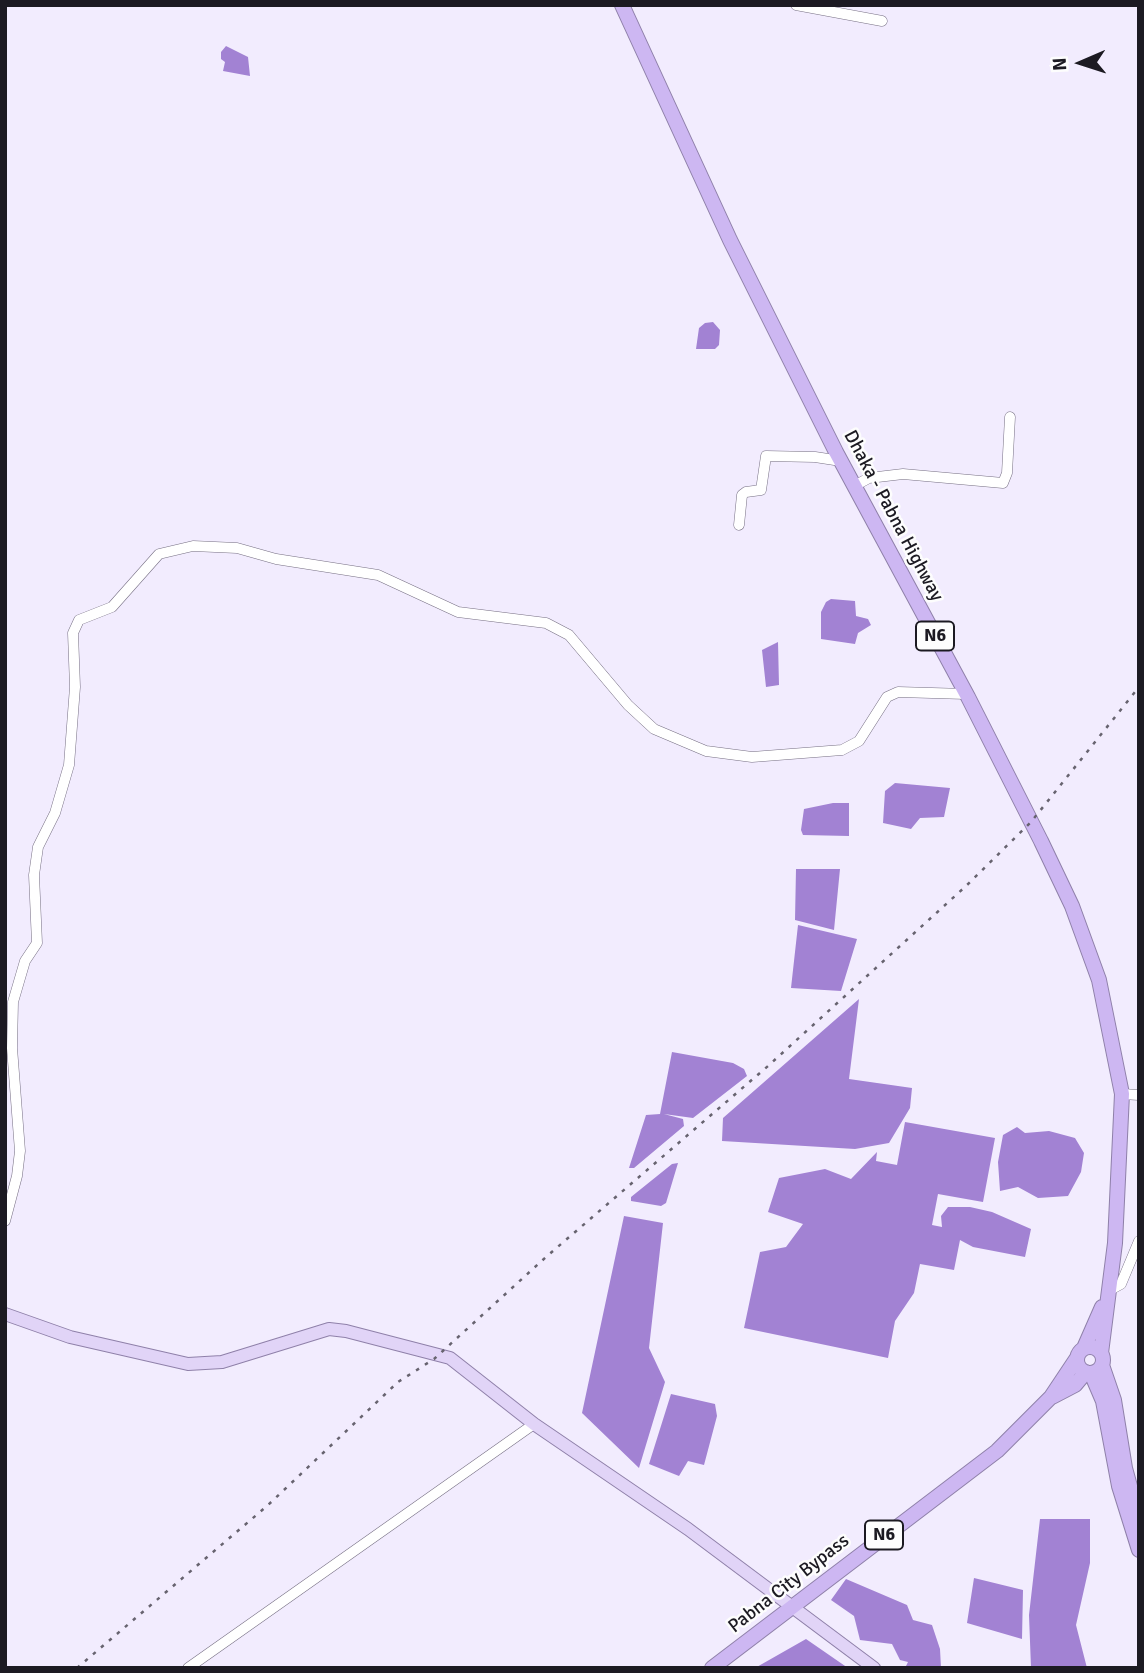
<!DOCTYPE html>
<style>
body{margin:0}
#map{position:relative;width:1144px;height:1673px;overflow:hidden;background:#f2ecfe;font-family:Signika,sans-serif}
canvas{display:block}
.frame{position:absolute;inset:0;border:7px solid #1c1a22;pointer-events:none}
.north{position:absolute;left:1046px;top:28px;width:70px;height:70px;-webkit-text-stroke:5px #fdfdfd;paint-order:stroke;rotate:267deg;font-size:19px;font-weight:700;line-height:28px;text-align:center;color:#1c1a22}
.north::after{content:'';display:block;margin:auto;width:24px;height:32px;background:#1c1a22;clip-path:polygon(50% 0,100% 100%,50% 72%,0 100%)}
</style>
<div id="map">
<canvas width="1144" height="1673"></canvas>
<div class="frame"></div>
<div class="north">N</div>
</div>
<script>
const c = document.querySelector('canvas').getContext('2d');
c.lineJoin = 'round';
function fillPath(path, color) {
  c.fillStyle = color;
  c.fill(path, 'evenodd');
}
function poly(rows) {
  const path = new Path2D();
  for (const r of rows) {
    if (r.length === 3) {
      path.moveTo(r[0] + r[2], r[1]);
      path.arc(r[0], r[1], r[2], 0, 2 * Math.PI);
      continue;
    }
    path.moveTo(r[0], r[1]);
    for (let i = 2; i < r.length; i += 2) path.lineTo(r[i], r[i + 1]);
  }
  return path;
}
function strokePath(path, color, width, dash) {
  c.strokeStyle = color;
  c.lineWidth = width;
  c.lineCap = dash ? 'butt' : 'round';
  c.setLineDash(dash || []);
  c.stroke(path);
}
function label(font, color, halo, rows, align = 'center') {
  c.font = font + ' Signika,sans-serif';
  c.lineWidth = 5;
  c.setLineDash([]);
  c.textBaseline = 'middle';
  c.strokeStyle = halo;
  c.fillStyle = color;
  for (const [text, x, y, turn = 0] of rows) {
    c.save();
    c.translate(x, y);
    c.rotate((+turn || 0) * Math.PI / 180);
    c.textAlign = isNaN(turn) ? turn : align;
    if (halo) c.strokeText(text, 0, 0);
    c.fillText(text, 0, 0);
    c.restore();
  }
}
const water = poly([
 [226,46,248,57,250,76,223,71,225,62,221,59,221,52],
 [713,322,720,330,719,345,715,349,696,349,699,328,705,323],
 [831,599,855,601,856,616,868,619,871,625,858,633,855,644,821,639,821,612,826,602],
 [778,642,779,685,766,687,762,650],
 [895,783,950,788,944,817,920,818,911,829,883,823,885,791],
 [833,803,849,803,849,836,803,835,801,830,804,809],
 [796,869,840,869,834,930,795,920],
 [798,925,857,939,841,991,791,988],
 [859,999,849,1079,912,1088,910,1108,889,1143,855,1149,722,1141,723,1118],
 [672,1052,733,1063,744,1069,747,1076,693,1118,664,1114,683,1119,684,1126,634,1168,629,1168,646,1115,660,1114],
 [905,1122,995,1138,983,1202,938,1194,932,1225,942,1227,941,1216,948,1207,970,1207,992,1212,1031,1229,1025,1257,973,1247,960,1240,954,1270,920,1264,914,1293,895,1321,888,1358,744,1328,760,1252,786,1247,803,1224,768,1212,779,1178,825,1169,851,1179,877,1152,876,1161,897,1165],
 [1017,1127,1025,1133,1049,1131,1075,1138,1084,1153,1081,1172,1068,1196,1038,1198,1018,1187,1000,1191,998,1162,1003,1135],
 [678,1163,666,1203,661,1206,631,1201,631,1197,672,1164],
 [624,1216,663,1223,649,1348,665,1382,639,1468,582,1413],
 [671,1394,715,1404,717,1416,704,1465,688,1461,679,1476,649,1464],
 [1040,1519,1090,1519,1090,1563,1076,1625,1087,1668,1031,1668,1029,1615],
 [974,1578,1023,1590,1022,1639,967,1623],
 [846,1579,907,1605,913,1620,932,1625,940,1649,941,1668,905,1668,908,1662,900,1660,892,1644,860,1640,854,1616,831,1600],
 [806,1639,848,1668,755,1668]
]);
const minor = poly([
 [796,5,882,21],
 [854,486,869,478,903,474,1003,483,1007,473,1010,417],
 [739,525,742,495,746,492,761,490,766,456,815,457,841,461],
 [1122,1094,1139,1095],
 [5,1221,17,1176,20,1151,12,1048,13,1002,25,961,37,943,34,875,38,847,55,813,69,765,75,687,73,633,79,620,112,607,159,554,193,546,237,548,276,559,378,575,458,612,546,623,569,635,628,705,654,729,706,751,752,757,842,750,859,741,887,697,898,692,966,694],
 [1108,1291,1121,1284,1139,1241],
 [188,1668,534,1424]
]);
const major = poly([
 [5,1314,70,1337,188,1364,222,1362,329,1329,346,1331,450,1358,534,1424,688,1529,874,1668]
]);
const highway = poly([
 [622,5,730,240,836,452,968,697,1041,841,1072,906,1099,980,1122,1094,1115,1243,1101,1353],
 [1090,1360,13],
 [1084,1348,1102,1307],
 [1102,1365,1114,1400,1125,1468,1139,1519],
 [1091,1373,1103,1401,1119,1486,1139,1550],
 [1052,1397,1075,1385,1086,1372],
 [712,1668,997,1451,1051,1397,1077,1358]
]);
const rail = poly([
 [77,1668,267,1506,398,1382,434,1359,546,1257,768,1066,966,886,1031,822,1139,687]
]);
const shields = [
 [935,636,38],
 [884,1535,38]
];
const shieldNames = [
 ["N6",935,636],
 ["N6",884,1535]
];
const streetNames = [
 ["Dhaka - Pabna Highway",893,516,62],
 ["Pabna City Bypass",789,1584,-38]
];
fillPath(water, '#a282d3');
strokePath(minor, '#766f83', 11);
strokePath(major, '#8f80a9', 14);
strokePath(highway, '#8f80a9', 16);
strokePath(minor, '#fff', 10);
strokePath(major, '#e1d4f7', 12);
strokePath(highway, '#cdb7f2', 14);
strokePath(rail, '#67636f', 2.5, [3.5, 7]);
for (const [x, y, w] of shields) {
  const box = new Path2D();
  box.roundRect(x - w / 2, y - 14.5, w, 29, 5);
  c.fillStyle = '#fdfdfd';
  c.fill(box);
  strokePath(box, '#1c1a22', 2);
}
label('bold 18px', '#1c1a22', null, shieldNames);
label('19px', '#1c1a22', '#fdfdfd', streetNames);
</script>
